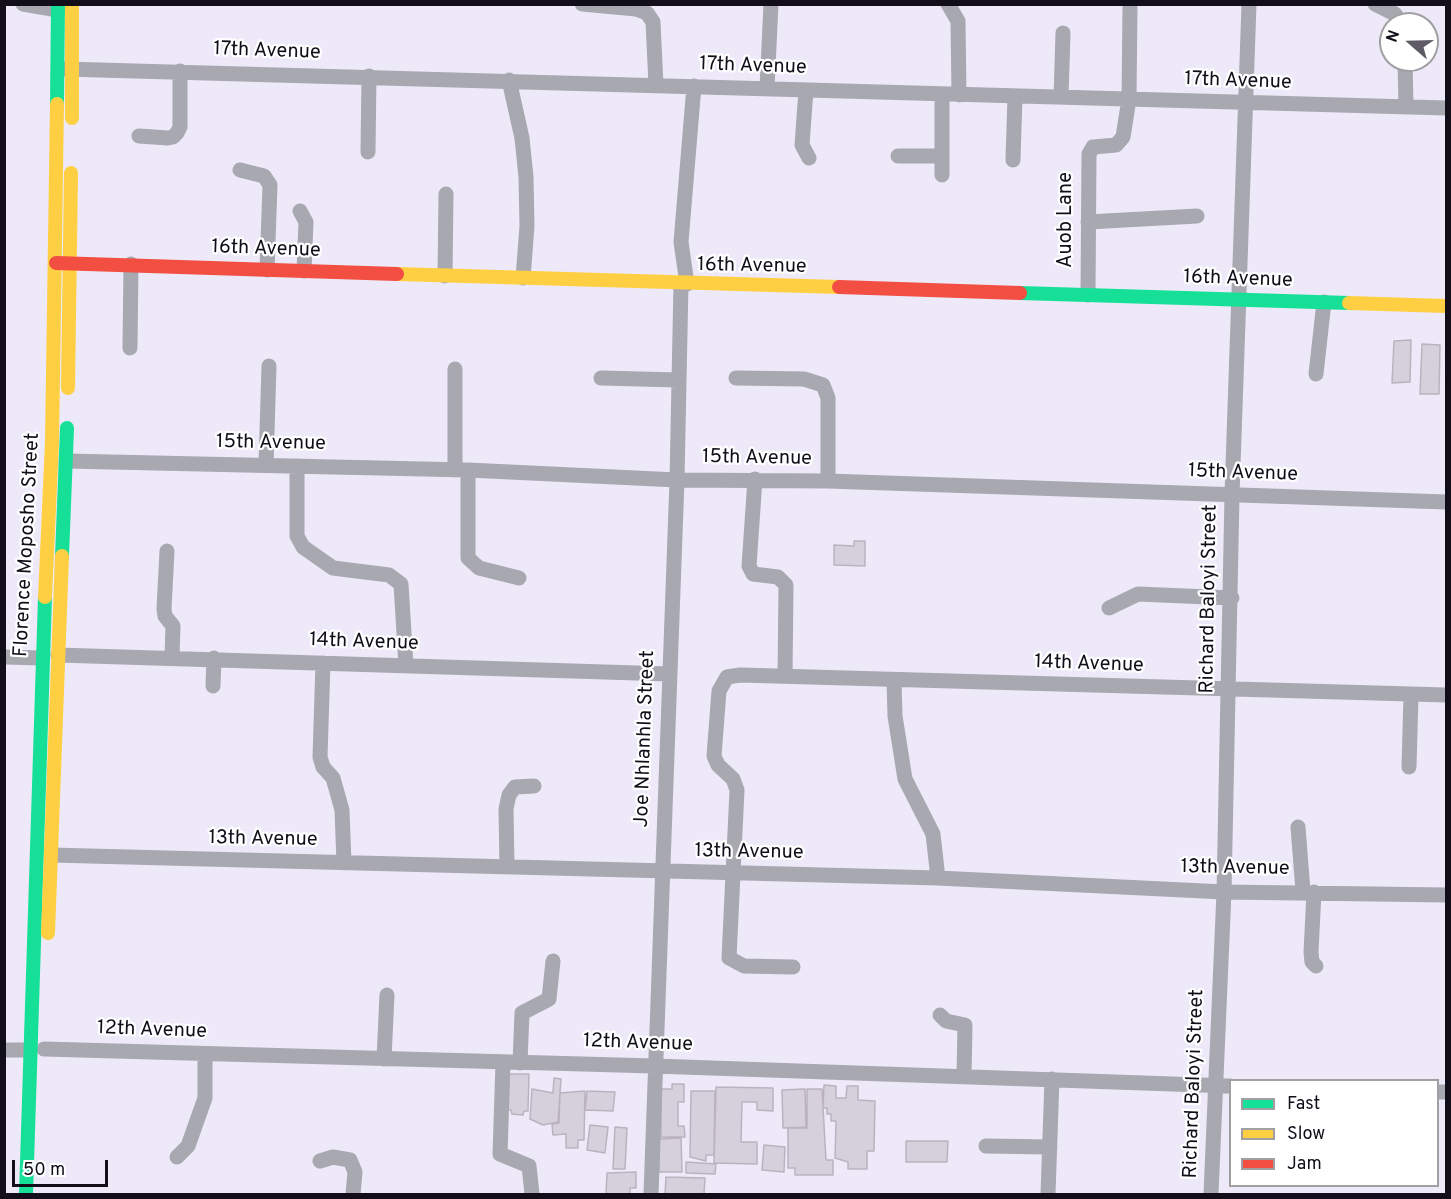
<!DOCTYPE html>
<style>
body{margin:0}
#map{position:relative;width:1451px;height:1199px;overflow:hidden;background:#ede9f8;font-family:Overpass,sans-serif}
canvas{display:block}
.frame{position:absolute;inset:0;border:6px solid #110e19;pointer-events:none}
.legend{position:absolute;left:1229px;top:1079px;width:210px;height:108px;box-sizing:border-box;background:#fff;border:2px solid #a09fa3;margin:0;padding:8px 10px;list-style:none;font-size:18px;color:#110e19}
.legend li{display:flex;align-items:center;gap:12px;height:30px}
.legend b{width:30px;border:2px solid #a09fa3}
.north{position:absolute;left:1379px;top:12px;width:60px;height:60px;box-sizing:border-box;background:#fff;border:2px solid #a09fa3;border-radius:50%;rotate:290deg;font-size:16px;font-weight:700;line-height:24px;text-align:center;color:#110e19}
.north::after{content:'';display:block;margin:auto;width:21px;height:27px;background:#5e5b67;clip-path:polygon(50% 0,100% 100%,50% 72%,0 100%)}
.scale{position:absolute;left:12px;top:1160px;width:96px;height:27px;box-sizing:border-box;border:3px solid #110e19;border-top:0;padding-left:8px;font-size:18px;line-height:21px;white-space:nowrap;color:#110e19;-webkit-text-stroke:4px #fff;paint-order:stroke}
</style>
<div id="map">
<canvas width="1451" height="1199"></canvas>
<div class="frame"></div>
<ul class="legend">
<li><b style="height:8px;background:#16e098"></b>Fast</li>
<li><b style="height:8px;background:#ffcf43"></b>Slow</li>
<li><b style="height:8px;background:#f24e42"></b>Jam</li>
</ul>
<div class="north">N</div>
<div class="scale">50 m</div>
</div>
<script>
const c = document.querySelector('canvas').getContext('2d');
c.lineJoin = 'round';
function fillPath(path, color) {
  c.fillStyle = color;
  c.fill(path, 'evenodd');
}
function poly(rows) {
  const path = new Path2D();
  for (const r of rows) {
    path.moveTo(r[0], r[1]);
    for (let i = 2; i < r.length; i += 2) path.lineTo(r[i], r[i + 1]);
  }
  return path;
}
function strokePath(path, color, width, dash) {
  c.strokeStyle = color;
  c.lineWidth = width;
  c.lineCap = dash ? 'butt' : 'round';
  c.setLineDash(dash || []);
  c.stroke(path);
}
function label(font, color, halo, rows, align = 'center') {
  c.font = font + ' Overpass,sans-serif';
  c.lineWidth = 4.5;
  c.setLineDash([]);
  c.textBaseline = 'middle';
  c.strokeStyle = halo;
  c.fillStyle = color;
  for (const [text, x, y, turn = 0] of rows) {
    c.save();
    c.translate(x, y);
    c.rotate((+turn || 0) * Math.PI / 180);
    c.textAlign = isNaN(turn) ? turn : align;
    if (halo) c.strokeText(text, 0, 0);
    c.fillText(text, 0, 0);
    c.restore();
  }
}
const building = poly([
 [1411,340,1410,382,1392,383,1394,341,1411,340],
 [1422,344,1440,345,1439,394,1420,394,1422,344],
 [854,541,865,541,865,566,834,565,834,545,854,546,854,541],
 [507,1074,529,1074,528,1111,524,1111,523,1115,512,1114,511,1110,508,1110,507,1074],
 [554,1078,561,1079,558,1122,543,1125,530,1119,532,1089,553,1093,554,1078],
 [672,1084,684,1084,684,1102,678,1102,678,1126,684,1126,685,1137,661,1137,661,1089,672,1089,672,1084],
 [824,1085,836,1086,836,1098,846,1098,847,1086,858,1086,858,1100,875,1101,874,1151,867,1151,867,1169,848,1169,848,1162,835,1158,836,1121,831,1121,831,1114,827,1114,827,1108,823,1108,824,1085],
 [716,1087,773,1088,773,1111,757,1110,757,1102,742,1102,741,1142,757,1142,757,1164,714,1163,716,1087],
 [805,1089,806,1127,783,1128,782,1090,805,1089],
 [807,1089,822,1089,826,1160,833,1160,833,1175,795,1175,795,1168,788,1168,788,1128,807,1128,807,1089],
 [585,1091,584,1140,578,1140,578,1148,566,1148,566,1134,553,1135,552,1124,559,1123,560,1093,585,1091],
 [587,1091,615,1092,613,1111,585,1110,587,1091],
 [691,1091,715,1091,714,1155,706,1155,706,1161,690,1157,691,1091],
 [590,1125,608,1127,605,1153,587,1150,590,1125],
 [615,1127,627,1128,625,1169,613,1169,615,1127],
 [681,1138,682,1172,659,1172,659,1139,681,1138],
 [906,1141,948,1141,947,1162,906,1162,906,1141],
 [764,1145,785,1147,784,1172,762,1170,764,1145],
 [686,1162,716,1164,715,1174,686,1173,686,1162],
 [636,1172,636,1188,630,1188,630,1194,606,1194,607,1173,636,1172],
 [666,1177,705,1178,704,1194,665,1194,666,1177]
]);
const street = poly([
 [23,4,58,10],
 [582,4,636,9,647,13,653,22,656,85],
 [948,4,958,21,959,95],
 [1375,4,1395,14,1401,24],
 [1405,60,1406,106],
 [64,69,1446,108],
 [509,80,522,138,526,177,527,226,523,278],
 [767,88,771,4],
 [806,90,802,145,809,158],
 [1061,97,1063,33],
 [139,136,168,138,173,137,177,133,180,127,180,71],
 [368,152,369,76],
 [898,156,941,156],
 [1013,160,1015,96],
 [240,170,264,176,270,185,267,270],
 [942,175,942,95],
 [300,211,306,222,304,271],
 [1088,222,1197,216],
 [445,276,446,194],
 [687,284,681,242,694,86],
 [1088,295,1089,154,1093,147,1116,145,1123,137,1129,99,1130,6],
 [130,348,131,264],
 [455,369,455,470],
 [1316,374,1324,302],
 [601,378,679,380],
 [736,378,804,379,823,385,828,398,828,481],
 [66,461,468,470,677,480,828,481,1446,502],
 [266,465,269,366],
 [297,466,297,536,303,547,333,568,389,575,401,584,406,666],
 [468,470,468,558,479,568,519,578],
 [755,479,749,566,753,574,778,577,786,585,785,676],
 [167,551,164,609,165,616,173,626,172,657],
 [1109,608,1138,594,1232,598],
 [58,655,669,674],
 [4,657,42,658],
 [323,663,320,757,323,767,333,778,342,810,344,863],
 [894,680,895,716,905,779,933,834,938,878],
 [213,686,214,658],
 [1409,767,1411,695],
 [1298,827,1303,891],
 [51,855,938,878,1224,892,1446,895],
 [507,867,506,809,509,795,515,787,534,786],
 [1314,892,1311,952,1312,962,1316,966],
 [793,967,744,966,729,958,737,790,733,779,718,765,714,756,719,691,727,677,740,675,1446,695],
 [940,1015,946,1021,965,1025,964,1076],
 [44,1049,654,1066,1230,1086],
 [4,1050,30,1050],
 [384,1059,387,995],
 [503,1063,500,1154,529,1166,532,1194],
 [520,1063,522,1013,549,999,553,961],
 [1438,1092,1446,1092],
 [986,1146,1050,1147],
 [177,1157,188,1146,205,1098,205,1054],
 [320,1161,333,1157,350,1160,355,1172,353,1194],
 [651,1194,677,480,681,284],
 [1048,1194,1052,1079],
 [1211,1194,1224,892,1232,495,1249,4]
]);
const fast = poly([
 [57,104,58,4],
 [1020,293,1349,303],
 [62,556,67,428],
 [26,1194,45,597]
]);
const slow = poly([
 [72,4,72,118],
 [397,274,839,287],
 [1349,303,1446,306],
 [68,388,71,173],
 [45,597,52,442,57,104],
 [48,933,62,556]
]);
const jam = poly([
 [56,263,397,274],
 [839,287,1020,293]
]);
const streetNames = [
 ["17th Avenue",267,52,2],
 ["17th Avenue",753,67,2],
 ["17th Avenue",1238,82,2],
 ["Auob Lane",1067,220,-90],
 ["16th Avenue",266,250,2],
 ["16th Avenue",752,267,1],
 ["16th Avenue",1238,280,2],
 ["15th Avenue",271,444,1],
 ["15th Avenue",757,459,1],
 ["15th Avenue",1243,474,2],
 ["Florence Moposho Street",28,545,-87],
 ["Richard Baloyi Street",1210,599,-89],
 ["14th Avenue",364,643,2],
 ["14th Avenue",1089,665,2],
 ["Joe Nhlanhla Street",646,739,-88],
 ["13th Avenue",263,840,1],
 ["13th Avenue",749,853,1],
 ["13th Avenue",1235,869,1],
 ["12th Avenue",152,1031,2],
 ["12th Avenue",638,1044,2],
 ["Richard Baloyi Street",1195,1084,-88]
];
fillPath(building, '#d6cfdc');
strokePath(building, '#bab3bf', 1.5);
strokePath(street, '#a7a8b0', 15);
strokePath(fast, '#16e098', 14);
strokePath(slow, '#ffcf43', 14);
strokePath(jam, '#f24e42', 14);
label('20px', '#110e19', '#fff', streetNames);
</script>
